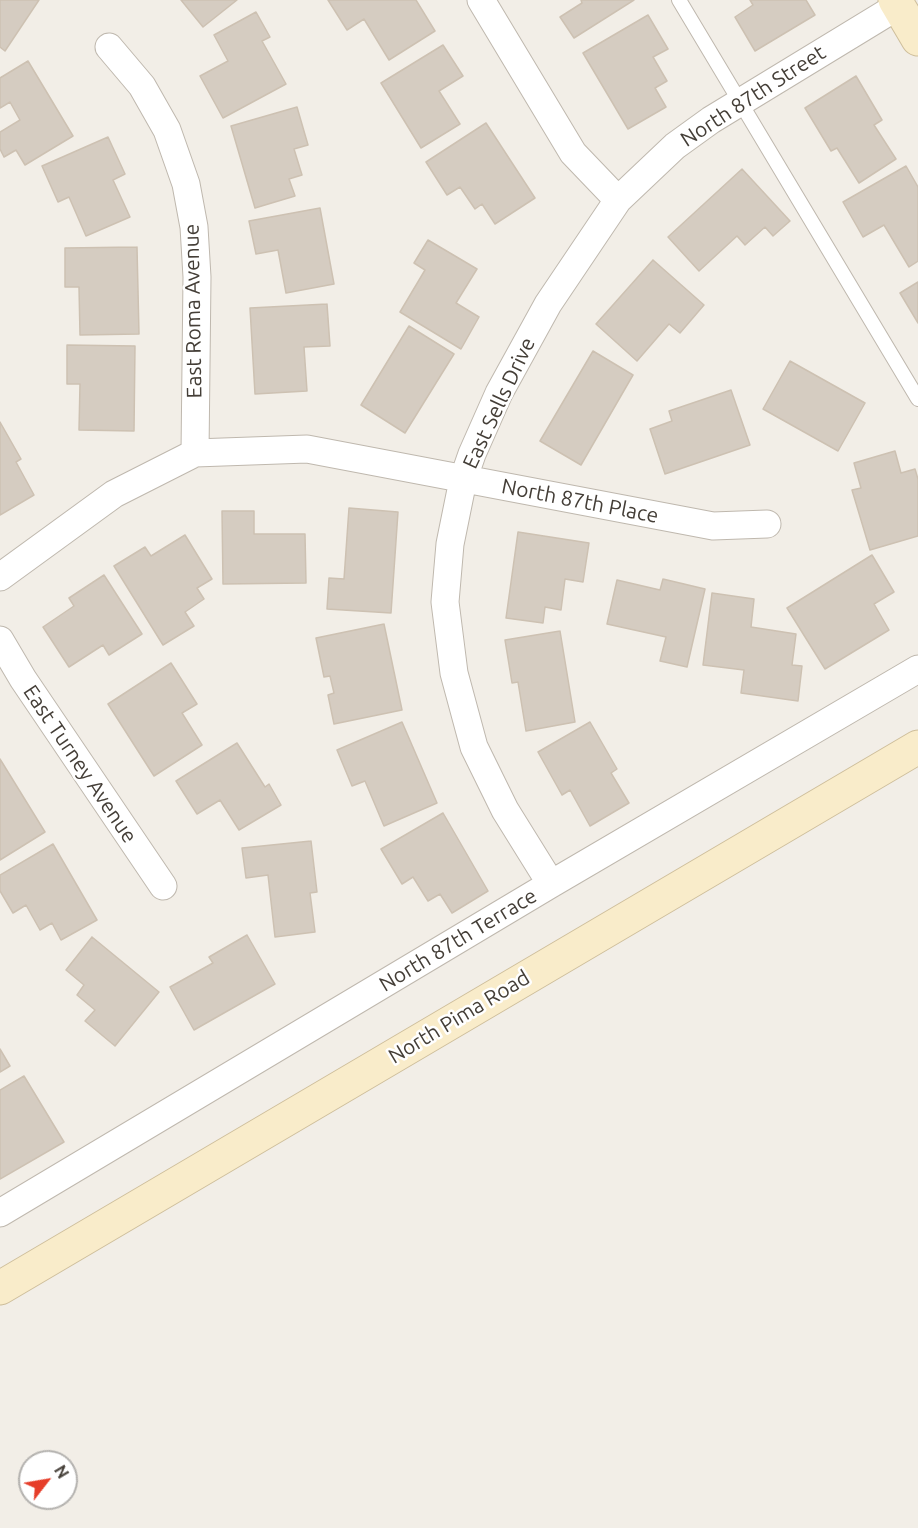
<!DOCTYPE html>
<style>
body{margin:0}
#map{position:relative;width:918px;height:1528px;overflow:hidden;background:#f2eee7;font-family:Ubuntu,sans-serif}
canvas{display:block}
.north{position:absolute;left:18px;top:1450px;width:60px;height:60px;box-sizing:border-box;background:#fff;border:2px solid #b4b2af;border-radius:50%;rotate:59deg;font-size:16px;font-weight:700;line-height:24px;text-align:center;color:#443e37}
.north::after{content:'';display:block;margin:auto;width:21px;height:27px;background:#e63e2a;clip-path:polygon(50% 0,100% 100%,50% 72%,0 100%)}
</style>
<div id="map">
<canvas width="918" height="1528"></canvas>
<div class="north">N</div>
</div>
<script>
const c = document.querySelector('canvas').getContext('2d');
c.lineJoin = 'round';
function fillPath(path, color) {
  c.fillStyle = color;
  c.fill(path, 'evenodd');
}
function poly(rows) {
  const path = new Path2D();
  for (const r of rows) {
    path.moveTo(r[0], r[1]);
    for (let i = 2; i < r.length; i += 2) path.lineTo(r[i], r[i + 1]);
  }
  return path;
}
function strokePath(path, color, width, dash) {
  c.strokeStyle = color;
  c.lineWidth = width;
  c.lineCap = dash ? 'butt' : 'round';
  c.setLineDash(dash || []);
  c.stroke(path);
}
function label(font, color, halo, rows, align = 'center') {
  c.font = font + ' Ubuntu,sans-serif';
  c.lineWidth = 5;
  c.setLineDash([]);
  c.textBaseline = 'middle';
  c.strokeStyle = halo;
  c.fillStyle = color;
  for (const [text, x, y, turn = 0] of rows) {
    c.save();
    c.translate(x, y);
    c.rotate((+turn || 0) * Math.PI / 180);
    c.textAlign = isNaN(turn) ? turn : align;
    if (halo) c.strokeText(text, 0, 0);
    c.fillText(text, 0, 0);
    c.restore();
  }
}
const building = poly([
 [0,0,39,0,5,51,0,47,0,0],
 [181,0,237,0,203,27,181,0],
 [328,0,416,0,435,31,389,60,364,19,347,30,328,0],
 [581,0,634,0,574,38,560,17,582,3,581,0],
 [750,0,806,0,815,15,755,51,735,17,753,5,750,0],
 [256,12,270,37,262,41,286,84,223,118,200,76,228,61,214,35,256,12],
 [648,15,668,49,653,57,667,81,655,88,666,107,628,129,583,53,648,15],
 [443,45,463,76,439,91,460,124,421,148,381,83,443,45],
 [28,61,73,136,25,165,16,150,4,157,0,149,0,132,20,120,10,102,0,108,0,78,28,61],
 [856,76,882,120,874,125,896,159,859,183,837,148,831,151,805,108,856,76],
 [297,107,308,145,294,149,302,175,289,179,295,196,255,208,231,126,297,107],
 [486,123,535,198,495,224,482,204,475,209,460,187,447,195,426,162,486,123],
 [108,137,125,174,113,180,130,217,86,236,69,197,58,202,42,166,108,137],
 [906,166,918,187,918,261,909,267,884,225,863,237,843,202,906,166],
 [742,169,790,221,773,236,765,227,745,245,737,236,699,271,668,237,742,169],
 [320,208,334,284,286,293,278,250,256,254,249,221,320,208],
 [428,240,477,269,456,303,479,317,461,349,400,312,425,270,414,263,428,240],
 [137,247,139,334,80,335,79,287,65,287,65,248,137,247],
 [653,260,704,305,680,333,669,324,637,361,596,324,653,260],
 [918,282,918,323,900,293,918,282],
 [327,304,330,346,304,347,307,391,255,394,250,308,327,304],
 [409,326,454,354,405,433,361,405,409,326],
 [67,345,135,346,134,431,79,430,80,384,67,384,67,345],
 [593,351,633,375,581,465,540,441,593,351],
 [790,361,865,403,838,451,763,409,790,361],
 [731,390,750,445,665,474,650,429,672,421,669,411,731,390],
 [0,422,21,459,16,462,34,495,0,515,0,422],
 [895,451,901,473,915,469,918,479,918,536,870,550,852,490,861,488,854,463,895,451],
 [349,508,398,512,391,613,327,609,329,578,344,579,349,508],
 [222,511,254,511,254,534,305,534,306,583,223,584,222,511],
 [518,532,589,543,583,582,565,579,561,610,545,607,543,623,506,618,518,532],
 [185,535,212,579,197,588,204,599,185,612,194,626,163,645,114,566,145,547,151,556,185,535],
 [872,555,894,592,874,604,889,630,825,669,787,608,872,555],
 [104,575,142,634,109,655,103,645,69,667,43,627,74,606,69,598,104,575],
 [663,579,705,589,687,667,660,661,666,637,607,624,617,580,660,590,663,579],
 [712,593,754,599,751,627,796,634,792,665,802,666,798,701,741,693,744,670,703,665,712,593],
 [384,624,402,710,334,724,328,695,334,693,330,676,324,677,316,638,384,624],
 [560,631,575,722,526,731,518,682,512,683,505,640,560,631],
 [171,663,197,704,182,713,202,745,154,776,108,704,171,663],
 [402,722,437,803,384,826,365,781,352,786,337,750,402,722],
 [590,722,617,769,611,773,629,803,590,826,570,790,562,795,538,752,590,722],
 [237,743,265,787,269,784,281,805,239,830,220,800,197,814,176,781,237,743],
 [0,759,45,832,0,860,0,759],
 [443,813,488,891,452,913,440,894,428,901,413,877,402,884,381,849,443,813],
 [311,841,317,892,310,893,315,932,275,937,268,875,246,878,242,848,311,841],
 [53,844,97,920,61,940,52,923,40,930,26,905,13,913,0,891,0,875,53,844],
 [247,935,275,984,194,1030,170,987,213,963,209,957,247,935],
 [92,937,159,992,115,1046,85,1021,95,1010,77,995,84,985,66,970,92,937],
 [0,1049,10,1066,0,1072,0,1049],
 [24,1076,64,1142,0,1179,0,1090,24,1076]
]);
const lane = poly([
 [679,0,918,399]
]);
const street = poly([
 [481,0,573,153,618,200,548,304,499,393,472,454,463,480,450,544,445,602,454,673,474,747,505,810,551,884],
 [109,47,142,86,167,130,186,184,194,227,197,277,195,453],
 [618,200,675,146,711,120,898,6],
 [0,577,114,494,195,453,307,449,713,526,767,524],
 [0,640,23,679,163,886],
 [0,1213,551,884,918,669]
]);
const secondary = poly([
 [895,0,918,39],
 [0,1288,918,747]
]);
const streetNames = [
 ["North 87th Street",753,96,-33],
 ["East Roma Avenue",193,311,-91],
 ["East Sells Drive",499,403,-65],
 ["North 87th Place",580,501,11],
 ["East Turney Avenue",80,764,56],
 ["North 87th Terrace",458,940,-31],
 ["North Pima Road",459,1017,-31]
];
fillPath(building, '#d5ccc1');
strokePath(building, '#cdc1b2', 1.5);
strokePath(lane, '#bfb8ae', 16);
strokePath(street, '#bfb8ae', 29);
strokePath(secondary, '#cebe9b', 35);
strokePath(lane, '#fff', 14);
strokePath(street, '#fff', 27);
strokePath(secondary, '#f9ecca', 33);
label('21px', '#443e37', '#fff', streetNames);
</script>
